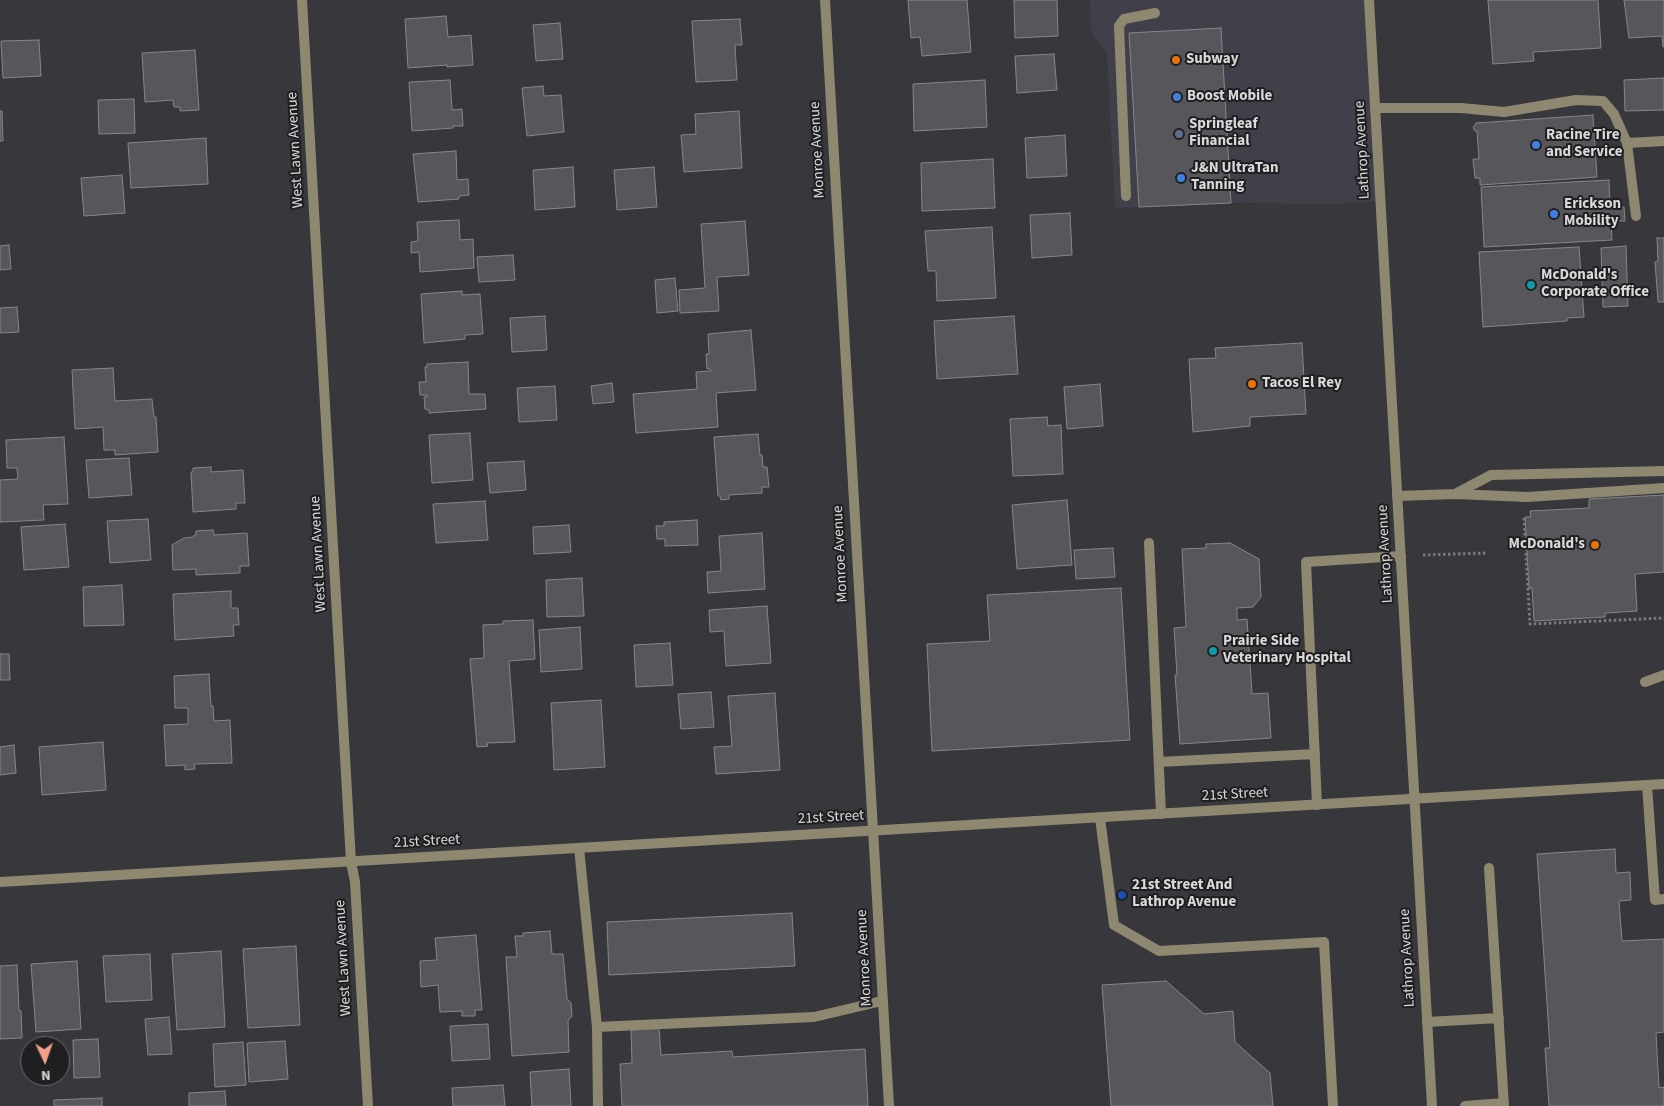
<!DOCTYPE html>
<style>
body{margin:0}
#map{position:relative;width:1664px;height:1106px;overflow:hidden;background:#38373b;font-family:"Source Sans 3",sans-serif}
canvas{display:block}
.north{position:absolute;left:20px;top:1036px;width:50px;height:50px;box-sizing:border-box;background:#1f1e20;border:1px solid #69686b;border-radius:50%;rotate:177deg;font-size:14px;font-weight:700;line-height:20px;text-align:center;color:#d9d8db}
.north::after{content:'';display:block;margin:auto;width:18px;height:22px;background:#f39f86;clip-path:polygon(50% 0,100% 100%,50% 72%,0 100%)}
</style>
<div id="map">
<canvas width="1664" height="1106"></canvas>
<div class="north">N</div>
</div>
<script>
const c = document.querySelector('canvas').getContext('2d');
c.lineJoin = 'round';
function fillPath(path, color) {
  c.fillStyle = color;
  c.fill(path, 'evenodd');
}
function poly(rows) {
  const path = new Path2D();
  for (const r of rows) {
    path.moveTo(r[0], r[1]);
    for (let i = 2; i < r.length; i += 2) path.lineTo(r[i], r[i + 1]);
  }
  return path;
}
function strokePath(path, color, width, dash) {
  c.strokeStyle = color;
  c.lineWidth = width;
  c.lineCap = dash ? 'butt' : 'round';
  c.setLineDash(dash || []);
  c.stroke(path);
}
function label(font, color, halo, rows, align = 'center') {
  c.font = font + ' "Source Sans 3",sans-serif';
  c.lineWidth = 4;
  c.setLineDash([]);
  c.textBaseline = 'middle';
  c.strokeStyle = halo;
  c.fillStyle = color;
  for (const [text, x, y, turn = 0] of rows) {
    c.save();
    c.translate(x, y);
    c.rotate((+turn || 0) * Math.PI / 180);
    c.textAlign = isNaN(turn) ? turn : align;
    if (halo) c.strokeText(text, 0, 0);
    c.fillText(text, 0, 0);
    c.restore();
  }
}
const built = poly([
 [1090,0,1369,0,1381,201,1333,204,1226,203,1115,208,1107,54,1091,32]
]);
const building = poly([
 [908,0,967,0,971,52,922,56,920,37,911,38,908,0],
 [1014,0,1057,0,1058,36,1015,38,1014,0],
 [1488,0,1598,0,1601,48,1533,52,1534,61,1493,64,1488,0],
 [1624,0,1664,0,1664,47,1663,47,1662,36,1629,38,1624,0],
 [446,16,448,37,471,35,473,65,447,67,447,65,408,68,405,19,446,16],
 [740,19,742,45,735,45,737,80,696,82,692,21,740,19],
 [560,23,563,59,536,61,533,25,560,23],
 [1221,28,1231,203,1139,207,1129,33,1221,28],
 [39,40,41,76,3,78,1,41,39,40],
 [195,50,199,110,180,111,180,107,174,107,173,100,145,102,142,53,195,50],
 [1054,54,1057,90,1017,93,1015,56,1054,54],
 [1664,78,1664,110,1625,111,1624,80,1664,78],
 [450,80,452,110,462,109,463,126,453,126,453,128,412,131,409,82,450,80],
 [985,80,987,127,914,131,913,84,985,80],
 [543,86,544,96,561,95,564,132,527,136,522,88,543,86],
 [134,99,135,133,99,134,98,100,134,99],
 [0,111,2,111,3,141,0,141,0,111],
 [739,111,742,168,684,172,681,135,696,134,695,114,739,111],
 [1593,115,1597,177,1480,185,1480,178,1475,178,1473,159,1479,159,1477,131,1475,131,1473,128,1476,123,1593,115],
 [1065,135,1067,176,1027,178,1025,138,1065,135],
 [206,138,208,184,131,188,128,143,206,138],
 [456,151,457,180,468,179,469,195,459,196,459,199,418,202,413,154,456,151],
 [993,159,995,208,922,211,921,163,993,159],
 [573,167,575,207,535,210,533,170,573,167],
 [654,167,657,207,617,210,614,170,654,167],
 [122,175,125,213,84,216,81,178,122,175],
 [1609,180,1610,208,1624,207,1625,221,1611,221,1612,240,1484,247,1481,187,1609,180],
 [1070,213,1072,255,1032,258,1030,215,1070,213],
 [459,220,460,240,473,239,474,268,420,272,419,252,411,253,411,242,418,241,417,222,459,220],
 [745,221,749,275,717,277,719,311,680,313,679,290,705,288,701,224,745,221],
 [992,227,996,298,937,301,936,271,928,271,925,231,992,227],
 [1657,238,1664,238,1664,302,1658,302,1655,262,1658,261,1657,238],
 [9,245,11,269,0,270,0,246,9,245],
 [1626,246,1628,306,1603,307,1601,248,1626,246],
 [1579,247,1584,317,1567,318,1567,321,1483,327,1479,252,1579,247],
 [513,255,515,280,479,282,477,257,513,255],
 [675,278,678,311,657,313,655,280,675,278],
 [462,291,462,295,480,294,483,334,465,335,465,339,424,343,421,294,462,291],
 [17,307,19,332,0,333,0,308,17,307],
 [545,316,547,350,512,352,510,318,545,316],
 [1014,316,1018,374,937,379,934,321,1014,316],
 [751,330,756,390,716,393,718,427,636,433,633,394,697,389,696,372,711,371,710,369,707,369,706,354,709,354,708,334,751,330],
 [1302,343,1306,414,1250,417,1250,426,1193,432,1189,359,1216,358,1215,348,1302,343],
 [468,362,469,394,485,394,486,409,429,413,429,410,425,409,424,397,427,397,427,395,420,395,419,382,426,382,425,367,427,367,427,364,468,362],
 [113,368,115,401,152,399,154,417,156,417,158,452,115,455,115,450,104,450,103,427,75,429,72,370,113,368],
 [612,383,614,402,593,404,591,386,612,383],
 [1100,384,1103,426,1067,429,1064,387,1100,384],
 [555,386,557,420,519,422,517,388,555,386],
 [1047,417,1048,426,1061,425,1063,474,1013,476,1010,419,1047,417],
 [470,433,473,480,432,483,429,435,470,433],
 [758,434,760,455,762,455,763,467,767,467,769,487,762,487,762,493,729,495,729,499,721,500,720,496,718,496,714,437,758,434],
 [64,437,68,504,43,505,44,520,0,522,0,480,18,479,17,468,7,468,6,440,64,437],
 [129,458,132,495,89,498,86,460,129,458],
 [524,461,526,490,490,493,487,463,524,461],
 [211,467,211,472,243,470,245,503,236,503,236,509,193,512,191,472,193,472,193,468,211,467],
 [1664,495,1664,572,1635,574,1637,611,1605,613,1605,617,1534,621,1532,588,1529,588,1525,517,1531,517,1530,511,1589,508,1589,499,1664,495],
 [1067,500,1072,565,1017,569,1012,505,1067,500],
 [485,501,488,540,436,543,433,504,485,501],
 [148,519,151,560,110,563,107,521,148,519],
 [697,520,698,545,665,546,665,539,657,539,656,526,664,526,664,522,697,520],
 [65,524,69,567,24,570,21,527,65,524],
 [569,525,571,552,534,554,533,527,569,525],
 [213,530,214,535,247,533,249,566,240,566,240,573,196,575,196,569,173,570,172,545,184,538,194,537,194,535,196,535,196,531,213,530],
 [762,533,765,589,708,593,707,572,721,571,719,536,762,533],
 [1230,543,1259,559,1261,597,1253,607,1237,608,1237,620,1247,619,1252,694,1268,693,1271,738,1180,744,1175,675,1177,675,1174,628,1186,627,1182,549,1206,548,1206,544,1230,543],
 [1113,548,1115,577,1076,579,1074,550,1113,548],
 [582,578,584,616,547,617,546,580,582,578],
 [122,585,124,625,84,626,83,587,122,585],
 [1121,588,1130,740,932,751,927,644,990,641,987,595,1121,588],
 [231,591,231,608,238,608,239,625,233,625,234,636,175,640,173,594,231,591],
 [767,606,771,663,726,666,724,631,710,632,709,610,767,606],
 [533,620,535,659,509,661,515,742,487,743,488,746,477,747,470,659,484,658,483,625,503,624,503,621,533,620],
 [580,627,582,669,541,672,539,630,580,627],
 [670,643,673,685,636,687,634,645,670,643],
 [0,654,9,654,10,680,0,680,0,654],
 [209,674,211,706,213,706,214,721,230,720,232,763,194,764,195,769,185,770,185,765,166,766,164,725,188,724,188,708,175,708,174,676,209,674],
 [711,692,714,727,681,729,678,694,711,692],
 [775,693,780,770,716,774,714,747,732,746,728,696,775,693],
 [601,700,605,767,554,770,551,703,601,700],
 [103,742,106,790,42,795,39,747,103,742],
 [14,745,16,773,0,775,0,747,14,745],
 [1615,849,1616,873,1630,872,1631,900,1619,901,1622,941,1664,939,1664,1032,1656,1033,1659,1088,1664,1087,1664,1106,1549,1106,1545,1048,1550,1048,1537,854,1615,849],
 [792,913,795,966,609,975,607,922,792,913],
 [550,931,552,954,563,954,567,999,571,1003,572,1016,568,1021,569,1052,512,1056,506,957,517,957,515,936,523,936,523,933,550,931],
 [476,935,482,1010,475,1010,475,1016,462,1016,462,1011,440,1012,438,985,421,987,420,961,437,960,435,938,476,935],
 [296,946,300,1025,248,1028,243,949,296,946],
 [221,951,225,1027,177,1030,172,954,221,951],
 [150,954,152,1000,106,1002,103,956,150,954],
 [77,961,81,1029,36,1032,31,964,77,961],
 [17,965,19,1011,21,1011,22,1038,0,1039,0,966,17,965],
 [1166,981,1204,1014,1233,1011,1235,1042,1270,1073,1273,1106,1111,1106,1102,985,1166,981],
 [169,1017,172,1054,148,1055,145,1019,169,1017],
 [488,1024,490,1059,452,1061,450,1026,488,1024],
 [659,1028,661,1055,732,1051,733,1057,865,1049,868,1106,622,1106,620,1064,632,1063,631,1030,659,1028],
 [98,1039,100,1077,74,1078,73,1040,98,1039],
 [285,1041,288,1079,249,1082,247,1043,285,1041],
 [243,1042,246,1085,215,1087,213,1044,243,1042],
 [569,1069,571,1106,532,1106,530,1072,569,1069],
 [503,1085,505,1106,453,1106,452,1088,503,1085],
 [225,1091,226,1106,189,1106,189,1093,225,1091],
 [102,1098,102,1106,54,1106,54,1100,102,1098]
]);
const path = poly([
 [1524,518,1530,624,1664,618],
 [1423,555,1487,553]
]);
const service = poly([
 [1375,108,1461,108,1504,112,1576,100,1603,101,1614,114,1627,143,1636,216],
 [1627,143,1664,141],
 [1126,196,1119,26,1124,19,1155,13],
 [1457,493,1491,475,1664,471],
 [1397,496,1455,494,1527,497,1664,488],
 [1149,543,1161,814],
 [1645,682,1664,675],
 [1159,762,1315,754],
 [1647,785,1655,900,1664,899],
 [1317,805,1306,562,1401,556],
 [1100,818,1114,925,1159,951,1324,942,1333,1106],
 [579,848,597,1027,814,1017,882,1001],
 [1489,868,1504,1106],
 [1427,1022,1499,1018],
 [597,1027,598,1106],
 [1465,1106,1504,1103]
]);
const minor = poly([
 [302,0,351,862,355,882,368,1106],
 [825,0,889,1106]
]);
const tertiary = poly([
 [1369,0,1432,1106],
 [0,882,1664,784]
]);
const markers = [
 [1176,60,5,"#e8710a"],
 [1177,97,5,"#3f7fe0"],
 [1179,134,5,"#5c6f8a"],
 [1536,145,5,"#3f7fe0"],
 [1181,178,5,"#3f7fe0"],
 [1554,214,5,"#3f7fe0"],
 [1531,285,5,"#0f9aa8"],
 [1252,384,5,"#e8710a"],
 [1595,545,5,"#e8710a"],
 [1213,651,5,"#0f9aa8"],
 [1122,895,5,"#1a4fb4"]
];
const poiNames = [
 ["Subway",1186,60],
 ["Boost Mobile",1187,97],
 ["Springleaf",1189,125],
 ["Financial",1189,142],
 ["Racine Tire",1546,136],
 ["and Service",1546,153],
 ["J&N UltraTan",1191,169],
 ["Tanning",1191,186],
 ["Erickson",1564,205],
 ["Mobility",1564,222],
 ["McDonald's",1541,276],
 ["Corporate Office",1541,293],
 ["Tacos El Rey",1262,384],
 ["McDonald's",1585,545,"right"],
 ["Prairie Side",1223,642],
 ["Veterinary Hospital",1223,659],
 ["21st Street And",1132,886],
 ["Lathrop Avenue",1132,903]
];
const streetNames = [
 ["West Lawn Avenue",296,150,-93],
 ["Monroe Avenue",818,150,-93],
 ["Lathrop Avenue",1363,150,-93],
 ["West Lawn Avenue",319,554,-93],
 ["Monroe Avenue",841,554,-93],
 ["Lathrop Avenue",1386,554,-93],
 ["21st Street",1235,795,-3],
 ["21st Street",831,818,-3],
 ["21st Street",427,842,-3],
 ["West Lawn Avenue",344,958,-93],
 ["Monroe Avenue",865,958,-93],
 ["Lathrop Avenue",1408,958,-93]
];
fillPath(built, '#413f49');
fillPath(building, '#57565b');
strokePath(building, '#87868b', 1);
strokePath(path, '#7a797c', 3, [2.5, 2.5]);
strokePath(service, '#8e8871', 10);
strokePath(minor, '#8e8871', 10);
strokePath(tertiary, '#8e8871', 10);
for (const [x, y, r, color] of markers) {
  const dot = new Path2D();
  dot.arc(x, y, r, 0, 2 * Math.PI);
  c.fillStyle = color;
  c.fill(dot);
  strokePath(dot, '#1f1e20', 2);
}
label('bold 15px', '#d9d8db', '#1f1e20', poiNames, 'left');
label('15px', '#d9d8db', '#1f1e20', streetNames);
</script>
